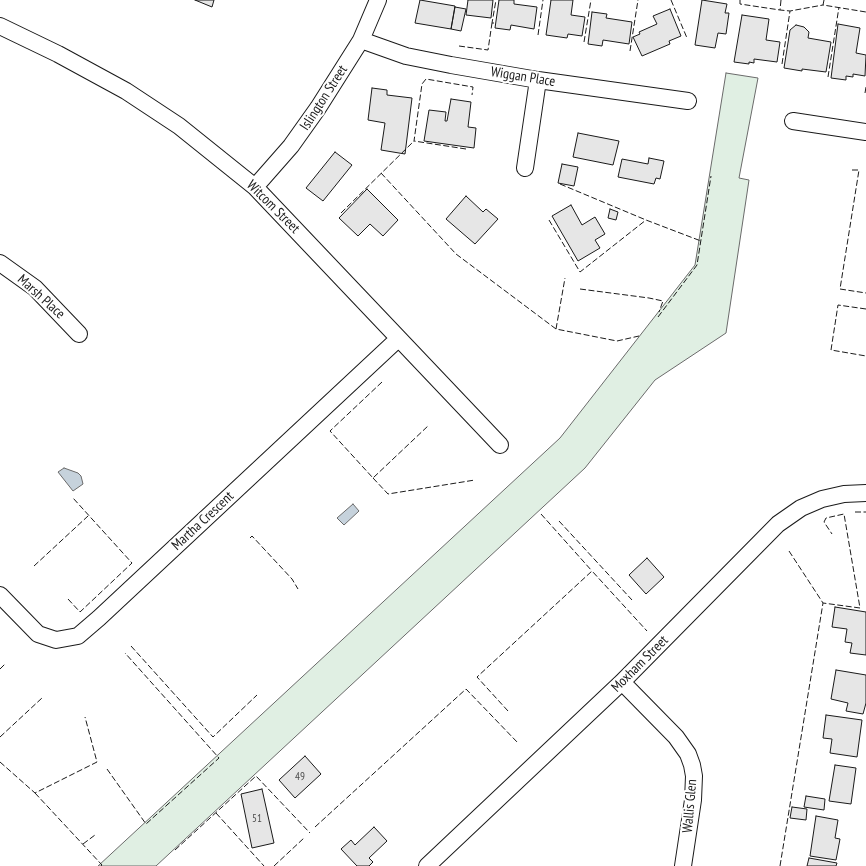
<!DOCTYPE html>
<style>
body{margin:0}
canvas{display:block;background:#fff}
</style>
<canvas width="866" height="866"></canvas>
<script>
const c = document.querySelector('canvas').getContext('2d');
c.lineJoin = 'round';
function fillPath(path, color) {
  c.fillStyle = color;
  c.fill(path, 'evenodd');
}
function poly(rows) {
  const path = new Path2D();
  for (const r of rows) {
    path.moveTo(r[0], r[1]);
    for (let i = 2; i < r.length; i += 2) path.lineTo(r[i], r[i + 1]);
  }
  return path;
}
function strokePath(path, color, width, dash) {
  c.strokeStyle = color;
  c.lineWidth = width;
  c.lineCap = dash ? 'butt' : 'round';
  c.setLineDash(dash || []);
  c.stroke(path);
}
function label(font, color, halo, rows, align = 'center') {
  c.font = font + ' "PT Sans Narrow",sans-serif';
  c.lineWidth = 4;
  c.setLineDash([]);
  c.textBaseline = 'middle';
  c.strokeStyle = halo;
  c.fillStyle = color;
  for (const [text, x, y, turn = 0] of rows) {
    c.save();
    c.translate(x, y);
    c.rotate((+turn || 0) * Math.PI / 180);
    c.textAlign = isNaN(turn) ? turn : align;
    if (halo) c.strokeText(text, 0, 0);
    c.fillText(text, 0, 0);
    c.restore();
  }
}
const green = poly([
 [726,73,758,78,739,178,749,180,726,333,655,380,585,468,156,866,98,866,560,438,695,265,726,73]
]);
const water = poly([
 [64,468,78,473,81,476,83,484,73,491,58,472,64,468],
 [353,504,359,511,344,525,337,518,353,504]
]);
const building = poly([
 [195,0,214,0,212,7,195,0],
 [420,0,455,6,451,29,415,23,420,0],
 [468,0,493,0,491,18,466,15,468,0],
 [499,0,514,0,514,4,537,7,534,29,511,25,510,30,495,28,499,0],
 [551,0,573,0,571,15,585,17,582,36,568,34,567,38,546,35,551,0],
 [702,0,727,4,725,13,729,13,726,34,718,33,715,48,695,45,702,0],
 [455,7,466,9,461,31,451,29,455,7],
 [670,9,681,36,669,41,670,44,642,56,633,37,640,34,639,32,657,24,653,16,670,9],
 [592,12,607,14,606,18,632,22,629,44,603,40,602,46,588,44,592,12],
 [742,15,769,19,766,40,780,42,777,62,754,59,754,63,749,62,749,64,734,62,742,15],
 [838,24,860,28,856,53,866,55,865,76,853,74,853,77,846,76,846,80,831,78,838,24],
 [796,25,804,27,809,32,808,38,831,42,826,72,802,69,802,71,784,68,790,30,796,25],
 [372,88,387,90,387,95,412,98,405,154,381,150,385,123,368,120,372,88],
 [451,99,471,102,468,127,476,128,474,148,424,141,429,110,446,112,445,121,447,121,451,99],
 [578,133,619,141,613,165,573,157,578,133],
 [335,152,352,165,323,201,306,188,335,152],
 [649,158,664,161,660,179,656,178,654,184,618,177,622,159,648,164,649,158],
 [562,164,578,167,574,186,558,183,562,164],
 [367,189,398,220,383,236,370,224,358,236,339,218,367,189],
 [466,196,483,212,486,209,498,219,475,244,446,219,466,196],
 [571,205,582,225,595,217,605,234,595,240,600,248,578,261,552,216,571,205],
 [610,209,618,212,616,220,608,218,610,209],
 [647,558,664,577,646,594,629,575,647,558],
 [835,607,866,612,866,655,850,653,852,643,845,642,847,629,832,627,835,607],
 [836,670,866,675,866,703,863,714,846,711,848,703,831,699,836,670],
 [826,715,862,720,857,757,830,753,832,739,823,738,826,715],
 [305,756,321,774,295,798,279,780,305,756],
 [835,765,856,768,851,804,829,801,835,765],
 [262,789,274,843,252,848,241,794,262,789],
 [806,796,825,799,824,810,804,807,806,796],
 [792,807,807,809,806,820,790,818,792,807],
 [816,816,838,820,835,838,840,839,836,860,810,856,816,816],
 [374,827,387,841,369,858,373,862,369,866,357,866,341,849,351,840,355,845,374,827],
 [809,858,837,863,836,866,807,866,809,858]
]);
const minor = poly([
 [0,26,58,54,126,91,179,126,255,187,500,445],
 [361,40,406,56,451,65,538,80,688,101],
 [793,121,866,132],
 [525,168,538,80],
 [255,187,291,146,318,108,361,40,378,0],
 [0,263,35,288,79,334],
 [0,595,38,634,56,640,78,636,99,618,398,339],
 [622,682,676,737,688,754,692,765,694,776,693,800,683,866],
 [427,866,622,682,778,524,801,508,822,499,844,494,866,493]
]);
const fence = poly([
 [671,0,687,38],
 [740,0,740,4,780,10],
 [781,0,780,10,790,11,823,5],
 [824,0,823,5,866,12],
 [494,23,492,23,496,0],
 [538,35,543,0],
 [584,42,591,0],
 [459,46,488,50,492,23],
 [630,51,638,0],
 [782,64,790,11],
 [828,77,839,7],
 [865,93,866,87],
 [466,149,414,141,422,84,426,79,473,87,472,95],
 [852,170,859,170,840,289,866,293],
 [381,173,456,254,556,329,617,341,639,336],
 [560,184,646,220,701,241],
 [341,213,414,141],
 [549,220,580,272,646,220],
 [580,289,649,298,663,301,659,312],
 [866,309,838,305,831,350,866,356],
 [658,317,697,265,711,176],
 [556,329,565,278],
 [382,382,330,431,373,478,429,425],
 [373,478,388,494,475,480],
 [855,512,866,512],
 [541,514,592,571],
 [559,521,632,600],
 [250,538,252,536,292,579,298,589],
 [789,551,823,603,860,608,844,514,826,518,824,522,832,534],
 [34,566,88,516],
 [68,599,80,612,132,563,73,498],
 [131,646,213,737,257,695],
 [0,669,6,663],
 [508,711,477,677,592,571,647,631],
 [0,737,42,698],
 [0,762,35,793,97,762,85,717],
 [107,769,146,824,219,758,125,653],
 [35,793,102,865,101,866],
 [216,813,264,866],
 [315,827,466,689,518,743],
 [83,844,95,835],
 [175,850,256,776,310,833],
 [274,866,304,838],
 [780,866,823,603]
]);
const numberNames = [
 ["49",300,777],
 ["51",257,819]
];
const streetNames = [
 ["Wiggan Place",523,77,9],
 ["Islington Street",324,98,-57],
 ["Witcom Street",273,207,45],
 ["Marsh Place",41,297,42],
 ["Martha Crescent",203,521,-43],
 ["Moxham Street",640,664,-45],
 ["Wallis Glen",690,806,-85]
];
fillPath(green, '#e0efe3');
strokePath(green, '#6a6a6a', 1);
fillPath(water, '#c6d2dc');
strokePath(water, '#6a6a6a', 1);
fillPath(building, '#e6e6e6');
strokePath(building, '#1a1a1a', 1);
strokePath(minor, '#1a1a1a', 18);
strokePath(minor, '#fff', 16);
strokePath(fence, '#1a1a1a', 1, [6, 2.5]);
label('11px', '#4d4d4d', null, numberNames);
label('14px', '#1a1a1a', '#fff', streetNames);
</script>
